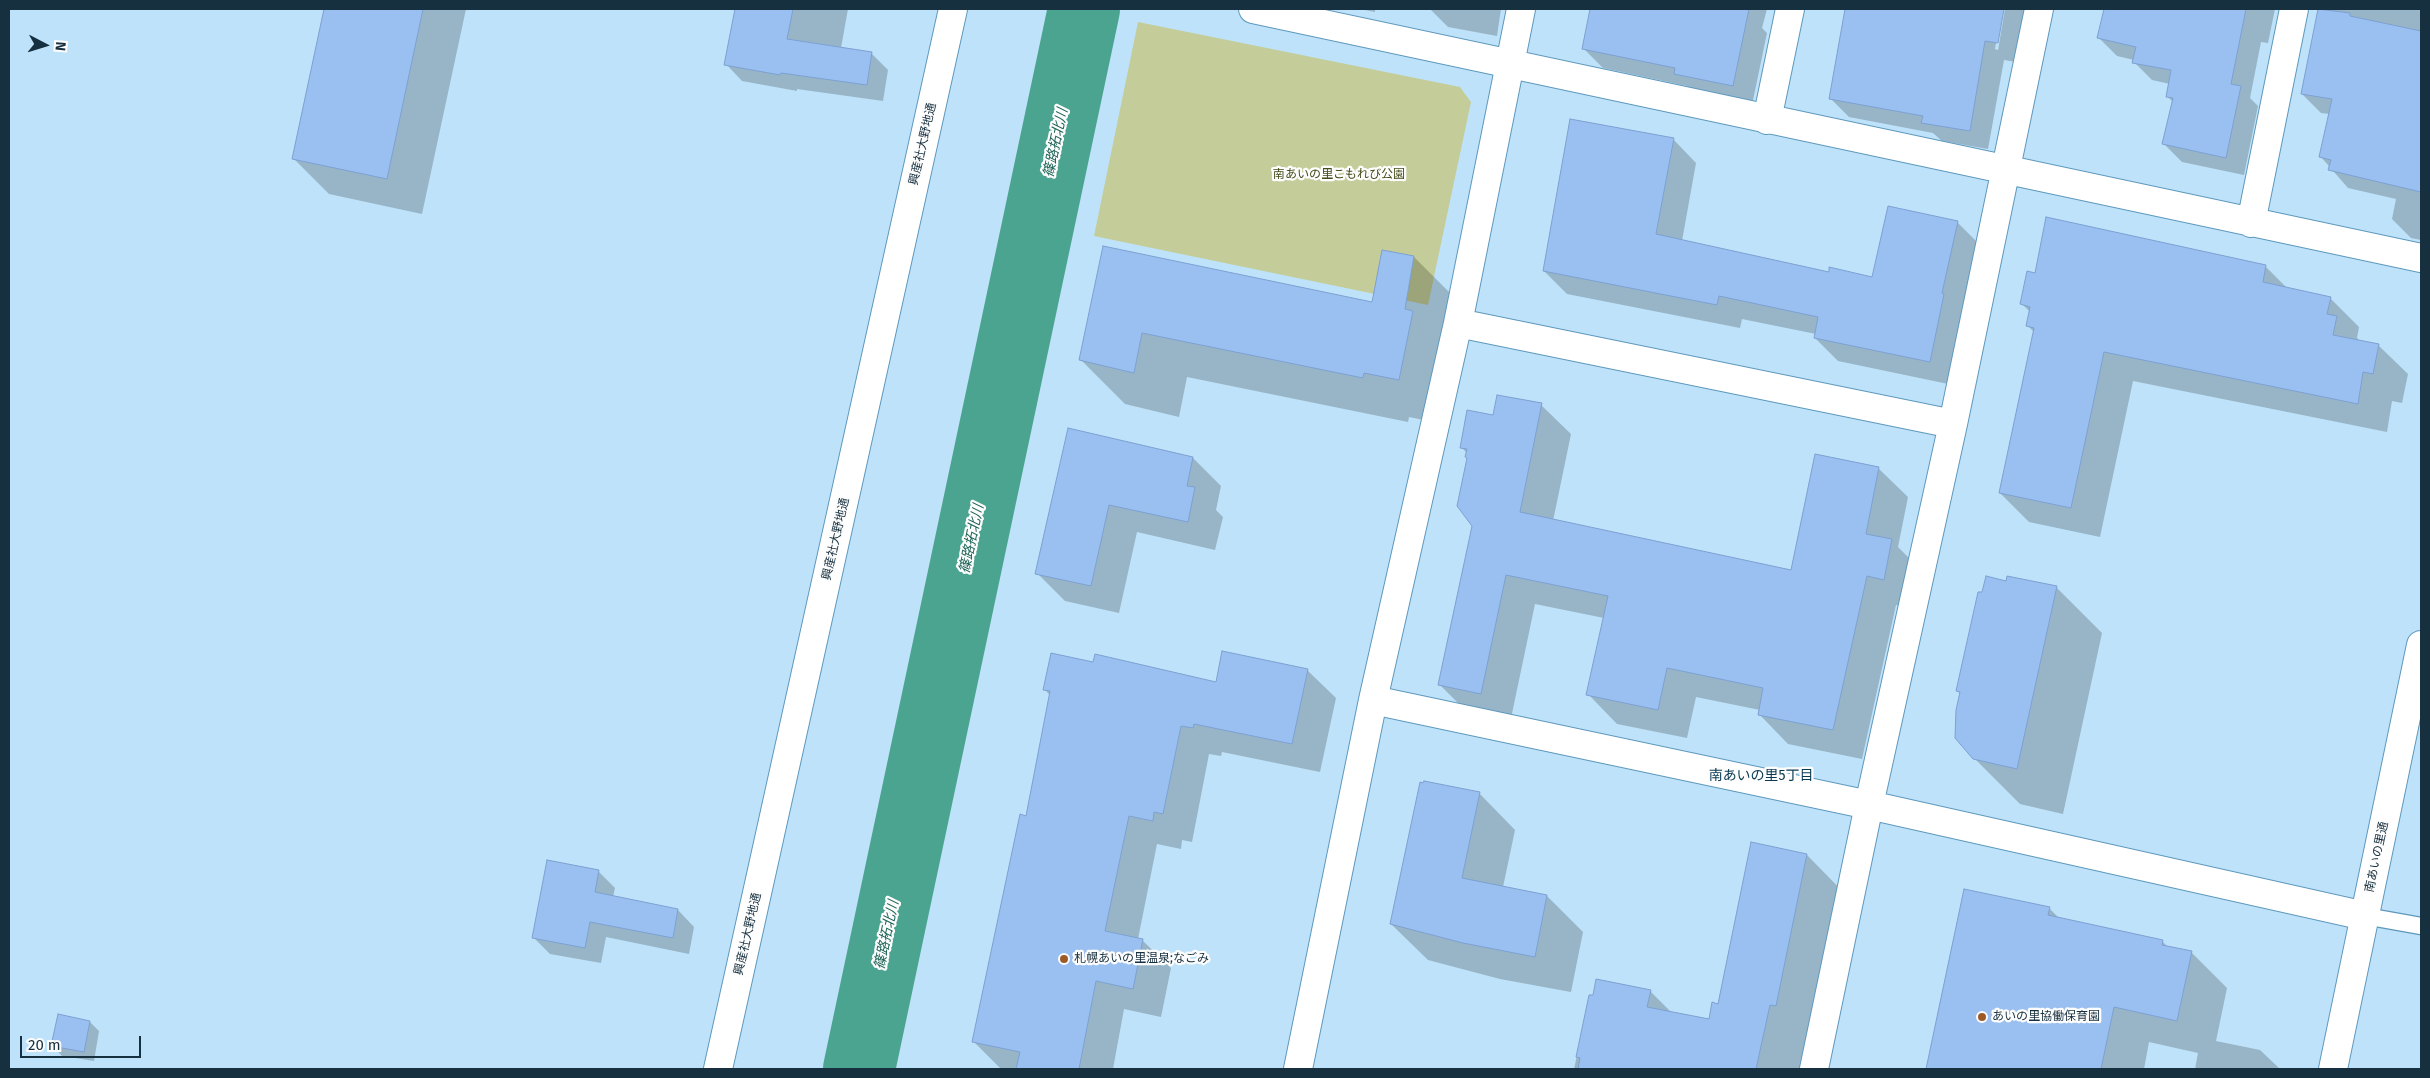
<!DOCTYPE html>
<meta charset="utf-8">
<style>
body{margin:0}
#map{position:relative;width:2430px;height:1078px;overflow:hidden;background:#bee2f9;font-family:"Fira Sans",sans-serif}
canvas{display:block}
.frame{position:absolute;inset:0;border:10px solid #17303f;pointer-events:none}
.north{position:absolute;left:20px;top:20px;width:50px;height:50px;-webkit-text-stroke:4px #fdfdfd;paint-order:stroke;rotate:95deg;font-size:14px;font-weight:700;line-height:20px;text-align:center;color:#17303f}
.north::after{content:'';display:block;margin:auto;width:18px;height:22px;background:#17303f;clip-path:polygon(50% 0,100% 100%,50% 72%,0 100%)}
.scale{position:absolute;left:20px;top:1036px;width:121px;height:22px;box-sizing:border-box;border:2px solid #17303f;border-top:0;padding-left:6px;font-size:15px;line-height:18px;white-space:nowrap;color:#17303f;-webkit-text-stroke:4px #fdfdfd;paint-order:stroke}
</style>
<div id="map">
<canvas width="2430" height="1078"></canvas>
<div class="frame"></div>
<div class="north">N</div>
<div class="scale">20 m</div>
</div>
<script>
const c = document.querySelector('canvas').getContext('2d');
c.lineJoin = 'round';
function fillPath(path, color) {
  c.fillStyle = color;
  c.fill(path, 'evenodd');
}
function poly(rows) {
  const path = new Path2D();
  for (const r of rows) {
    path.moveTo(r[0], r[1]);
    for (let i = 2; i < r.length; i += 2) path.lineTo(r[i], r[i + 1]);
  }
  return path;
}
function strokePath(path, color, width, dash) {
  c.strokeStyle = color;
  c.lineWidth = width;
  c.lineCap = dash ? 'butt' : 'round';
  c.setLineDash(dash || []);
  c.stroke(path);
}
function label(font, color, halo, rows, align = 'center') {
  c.font = font + ' "Fira Sans","Noto Sans JP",sans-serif';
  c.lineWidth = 4.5;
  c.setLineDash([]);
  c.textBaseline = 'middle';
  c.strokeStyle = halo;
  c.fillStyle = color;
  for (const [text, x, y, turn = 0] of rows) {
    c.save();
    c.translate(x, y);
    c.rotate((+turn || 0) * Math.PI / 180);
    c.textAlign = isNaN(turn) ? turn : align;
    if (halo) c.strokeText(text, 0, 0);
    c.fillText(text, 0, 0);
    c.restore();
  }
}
const green = poly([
 [1138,22,1460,87,1471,102,1428,305,1094,236]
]);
const shadow = poly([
 [325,9,466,9,422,214,329,194,293,158],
 [736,9,848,9,841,48,871,53,888,70,883,101,797,89,797,91,742,81,726,64],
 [1360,9,1375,9,1375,12],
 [1430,9,1501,9,1497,36,1448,27],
 [1592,9,1767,9,1762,28,1767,33,1752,105,1695,93,1687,86,1603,68,1583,48],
 [1846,9,2002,9,1995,49,1998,50,2005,9,2025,9,2016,62,2004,60,1988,149,1942,141,1933,133,1849,117,1830,98],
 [2105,9,2275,9,2268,43,2261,42,2250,98,2258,106,2244,175,2182,162,2164,144,2173,102,2167,96,2170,84,2152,80,2134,62,2134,60,2117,56,2098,37],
 [2319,9,2421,9,2421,240,2411,238,2392,219,2396,199,2348,188,2321,157,2330,114,2321,113,2302,94],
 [1673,139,1696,163,1682,241,1830,273,1873,278,1957,222,1980,245,1953,385,1838,361,1815,338,1816,334,1742,319,1740,328,1567,294,1544,271],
 [1103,248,1373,304,1383,251,1414,257,1459,302,1443,424,1409,417,1408,422,1187,377,1179,417,1125,404,1080,359],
 [2265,266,2288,289,2330,298,2359,327,2357,338,2361,342,2378,345,2408,374,2402,403,2392,401,2387,432,2133,381,2100,537,2029,522,2000,493,2034,332,2028,326,2030,312,2022,304,2036,275],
 [1541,405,1571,434,1553,521,1792,571,1878,468,1908,497,1898,547,1921,570,1913,608,1896,605,1862,759,1788,744,1759,714,1760,710,1696,697,1687,738,1617,724,1588,694,1604,618,1535,604,1510,723,1469,714,1439,684,1474,526,1468,459,1467,453,1461,447,1494,417],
 [1069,430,1193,458,1221,486,1216,510,1223,517,1215,550,1137,532,1119,613,1065,601,1037,573],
 [2006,582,2056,587,2102,633,2063,814,2020,804,1974,758,1961,694,1957,691,1983,594],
 [1094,664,1217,684,1307,670,1336,698,1320,772,1222,752,1221,756,1209,754,1192,842,1182,840,1181,849,1157,844,1138,939,1142,940,1171,968,1161,1017,1124,1009,1113,1069,1001,1069,974,1042,1027,817,1051,696,1044,689],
 [1479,793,1515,830,1503,887,1547,896,1583,932,1571,992,1500,979,1428,960,1391,924],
 [1807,855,1852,901,1811,1069,1574,1069,1590,996,1650,991,1672,1013,1710,1021],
 [548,862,599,872,615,888,613,897,678,910,694,927,689,954,606,937,601,963,550,954,534,938],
 [1965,891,2050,909,2060,919,2162,941,2169,948,2192,953,2227,988,2216,1041,2260,1050,2280,1069,2195,1069,2198,1053,2149,1042,2144,1069,1928,1069],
 [90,1022,99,1031,94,1061,62,1056,53,1046]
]);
const river = poly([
 [859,1069,1084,9]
]);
const building = poly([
 [324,9,423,9,387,179,292,159,324,9],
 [735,9,793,9,787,39,872,52,867,85,781,73,780,75,724,65,735,9],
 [1590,9,1749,9,1733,86,1674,74,1675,68,1582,49,1590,9],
 [1845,9,2004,9,1998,43,1985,41,1970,131,1921,123,1923,116,1829,99,1845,9],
 [2104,9,2246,9,2231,84,2241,86,2226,158,2162,144,2173,98,2166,97,2171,70,2132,63,2136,47,2097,38,2104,9],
 [2318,9,2350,13,2350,16,2421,31,2421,192,2328,170,2331,160,2319,157,2332,99,2301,94,2318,9],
 [1570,119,1674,138,1656,234,1829,272,1829,267,1872,277,1888,206,1958,221,1942,293,1944,294,1930,362,1814,338,1818,317,1719,296,1717,305,1543,271,1570,119],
 [2046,217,2266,265,2263,282,2331,297,2327,314,2337,316,2333,335,2379,344,2373,374,2363,372,2358,404,2104,352,2071,508,1999,493,2034,328,2026,326,2030,307,2020,304,2027,271,2035,273,2046,217],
 [1103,246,1372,302,1382,250,1414,256,1405,309,1413,311,1399,380,1364,373,1363,378,1142,333,1134,373,1079,360,1103,246],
 [1497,395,1542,403,1520,512,1791,570,1815,454,1879,467,1866,534,1892,539,1884,580,1867,576,1833,730,1758,715,1763,688,1667,668,1658,710,1586,695,1608,596,1506,575,1481,694,1438,685,1472,526,1457,506,1467,458,1465,457,1467,449,1460,448,1467,410,1493,415,1497,395],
 [1068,428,1193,457,1187,486,1195,487,1188,522,1109,505,1091,586,1035,574,1068,428],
 [1986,576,2006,581,2007,576,2057,586,2017,769,1973,759,1955,738,1956,710,1960,692,1956,691,1978,592,1982,592,1986,576],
 [1222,651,1308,669,1292,744,1194,724,1193,728,1181,726,1163,814,1154,812,1153,821,1129,816,1105,931,1143,939,1133,989,1096,981,1079,1069,1016,1069,1020,1052,972,1042,1020,814,1026,816,1050,691,1043,690,1051,653,1093,662,1095,654,1216,682,1222,651],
 [1424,781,1480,792,1462,878,1547,895,1535,957,1463,943,1390,924,1420,782,1423,783,1424,781],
 [1751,842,1807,854,1776,1006,1770,1005,1756,1069,1578,1069,1580,1058,1576,1057,1589,995,1593,995,1596,979,1651,990,1647,1007,1709,1019,1712,1002,1718,1004,1751,842],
 [547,860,599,870,595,892,678,909,673,938,590,922,585,948,532,938,547,860],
 [1964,889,2050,907,2048,915,2163,940,2162,945,2192,951,2177,1021,2114,1007,2101,1069,1926,1069,1964,889],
 [58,1014,90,1021,84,1052,51,1046,58,1014]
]);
const lane = poly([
 [2365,916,2421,926]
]);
const street = poly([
 [1253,9,2421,258],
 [1767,120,1790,9],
 [2251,223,2294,9],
 [1458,323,1953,424],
 [1373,700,1869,805,2365,916],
 [1298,1069,1373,700,1458,323,1521,9],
 [1814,1069,1869,805,1953,424,2039,9]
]);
const secondary = poly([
 [718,1069,953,9],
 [2333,1069,2421,645]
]);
const markers = [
 [1064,959,5,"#9c5b26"],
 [1982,1017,5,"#9c5b26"]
];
const streetNames = [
 ["興産社大野地通",923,144,-77],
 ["興産社大野地通",836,539,-77],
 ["南あいの里通",2377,857,-78],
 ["興産社大野地通",748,934,-77]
];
const parkNames = [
 ["南あいの里こもれび公園",1339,175]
];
const poiNames = [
 ["札幌あいの里温泉;なごみ",1074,959],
 ["あいの里協働保育園",1992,1017]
];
const waterNames = [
 ["篠路拓北川",1056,143,-78],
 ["篠路拓北川",972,539,-78],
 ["篠路拓北川",887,935,-78]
];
const neighbourhoodNames = [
 ["南あいの里5丁目",1761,776]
];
fillPath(green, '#c4cd99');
fillPath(shadow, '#0003');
strokePath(river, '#4ba490', 72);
fillPath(building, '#9abff1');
strokePath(building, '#7ca0d1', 1);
strokePath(lane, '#5e99bd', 19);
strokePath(street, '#5e99bd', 30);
strokePath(secondary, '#5e99bd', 30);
strokePath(lane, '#fff', 16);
strokePath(street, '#fff', 28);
strokePath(secondary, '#fff', 28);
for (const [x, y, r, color] of markers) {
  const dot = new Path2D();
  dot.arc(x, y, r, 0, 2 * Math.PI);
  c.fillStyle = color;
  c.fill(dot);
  strokePath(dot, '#fdfdfd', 2);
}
label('12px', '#17303f', '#fdfdfd', streetNames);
label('12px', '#464c1a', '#fdfdfd', parkNames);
label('12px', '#17303f', '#fdfdfd', poiNames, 'left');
label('italic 14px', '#1f6557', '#fdfdfd', waterNames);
label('14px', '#073952', '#fdfdfd', neighbourhoodNames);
</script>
